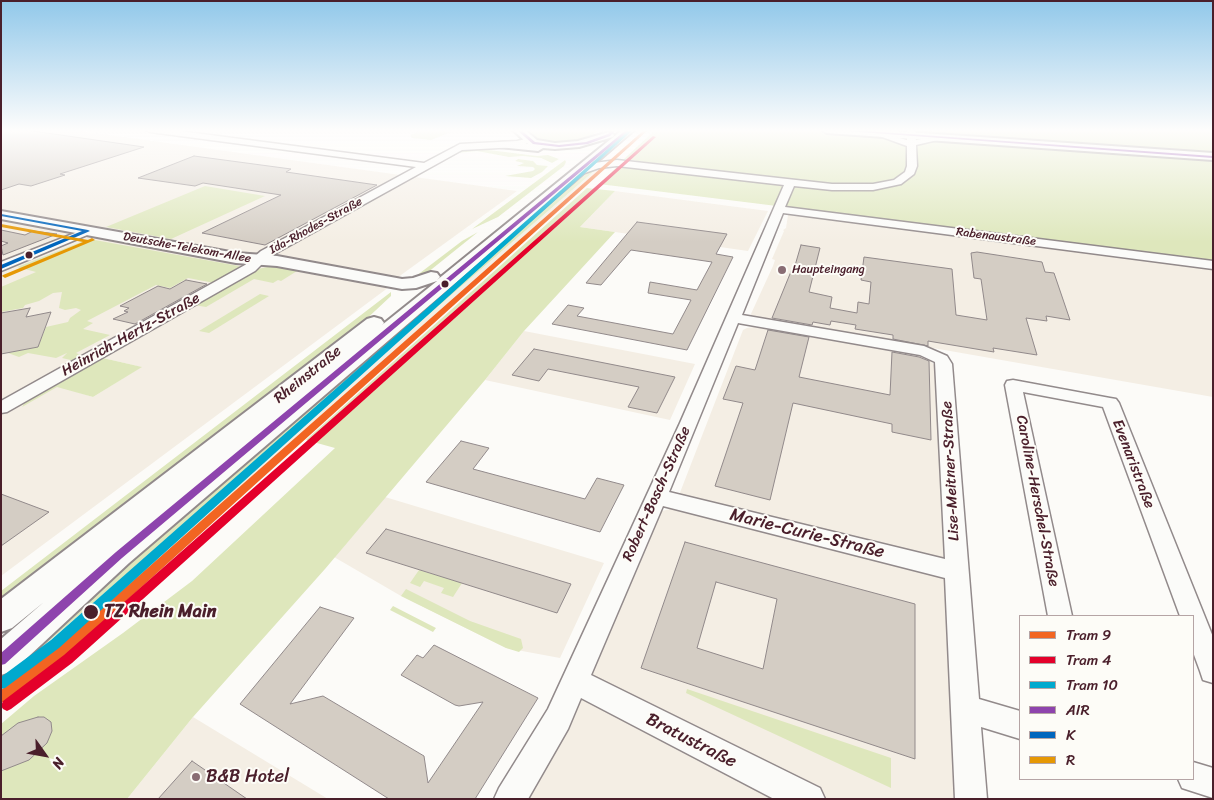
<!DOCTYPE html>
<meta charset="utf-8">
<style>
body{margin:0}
#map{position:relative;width:1214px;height:800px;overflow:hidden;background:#fcfbf8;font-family:Sriracha,sans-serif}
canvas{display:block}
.frame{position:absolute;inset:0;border:2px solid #4a1f2b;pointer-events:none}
.legend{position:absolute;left:1019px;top:615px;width:175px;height:165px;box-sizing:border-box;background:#fdfcf7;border:1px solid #b5a4a5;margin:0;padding:6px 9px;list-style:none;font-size:15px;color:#4a1f2b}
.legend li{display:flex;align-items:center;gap:10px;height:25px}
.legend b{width:25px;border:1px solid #b5a4a5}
.north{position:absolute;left:20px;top:730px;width:50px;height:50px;-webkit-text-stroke:4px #fdfcf7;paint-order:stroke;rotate:122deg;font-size:14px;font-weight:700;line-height:20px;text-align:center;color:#4a1f2b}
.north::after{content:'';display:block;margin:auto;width:18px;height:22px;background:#4a1f2b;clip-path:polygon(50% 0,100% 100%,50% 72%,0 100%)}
</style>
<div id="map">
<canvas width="1214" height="800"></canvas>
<div class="frame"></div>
<ul class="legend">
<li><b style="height:6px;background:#f26522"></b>Tram 9</li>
<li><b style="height:6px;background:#e4002b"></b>Tram 4</li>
<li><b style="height:6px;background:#00a9ce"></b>Tram 10</li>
<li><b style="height:6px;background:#8e44ad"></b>AIR</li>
<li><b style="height:6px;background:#0065bd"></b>K</li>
<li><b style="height:6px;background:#e69804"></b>R</li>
</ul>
<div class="north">N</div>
</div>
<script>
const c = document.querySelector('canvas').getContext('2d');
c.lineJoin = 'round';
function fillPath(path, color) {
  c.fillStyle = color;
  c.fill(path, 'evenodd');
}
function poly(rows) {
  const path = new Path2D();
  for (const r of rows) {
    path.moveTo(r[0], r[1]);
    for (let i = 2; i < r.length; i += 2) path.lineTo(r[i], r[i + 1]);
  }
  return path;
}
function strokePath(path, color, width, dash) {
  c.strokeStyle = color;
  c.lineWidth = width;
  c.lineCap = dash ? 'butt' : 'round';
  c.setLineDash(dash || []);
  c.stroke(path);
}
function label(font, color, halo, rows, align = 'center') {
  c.font = font + ' Sriracha,sans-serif';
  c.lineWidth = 4;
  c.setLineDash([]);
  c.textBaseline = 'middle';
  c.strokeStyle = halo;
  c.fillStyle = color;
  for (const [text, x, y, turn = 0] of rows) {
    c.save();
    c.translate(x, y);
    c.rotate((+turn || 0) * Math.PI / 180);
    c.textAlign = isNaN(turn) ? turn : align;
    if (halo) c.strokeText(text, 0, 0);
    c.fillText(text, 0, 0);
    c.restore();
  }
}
const built = poly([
 [1,130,73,130,517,191,401,275,385,290,1,576],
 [321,177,376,185,265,245,202,233],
 [103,358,141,367,93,397,57,386,22,406],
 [611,164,84,635,1,701,1,683,56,642,193,519,600,166],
 [615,191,768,211,748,251,580,227],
 [791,214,1213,268,1213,397,750,316,773,266,775,260,772,259,784,231,783,230,786,228,788,215],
 [754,327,920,356,930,360,934,365,979,703,985,799,521,799,652,523,662,511,674,508,743,330,747,328],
 [524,331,695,364,670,420,485,380],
 [385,497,604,563,560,658,506,648,401,596,334,557],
 [193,717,328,799,127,799]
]);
const green = poly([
 [420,130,435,130,451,132,431,140,412,138,410,135],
 [520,130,599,130,591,136,567,144,537,141],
 [655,130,1213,130,1213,260,599,184,619,165,692,169,624,159],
 [473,148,537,156,548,155,559,159,552,163,541,158,523,156,509,157,477,151,456,153,463,149],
 [518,159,533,161,537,165,548,166,542,172,531,178,505,176,533,171,535,169,533,167,517,166,524,163,515,161],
 [565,160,566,162,564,166,498,217,472,229],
 [600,166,193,519,191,518,24,663,25,665,1,683,1,680,88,597,562,192,593,169],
 [205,186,265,196,171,239,106,227],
 [587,188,615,191,580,227,615,232,524,331,485,380,325,569,193,717,127,799,1,799,1,724,34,696,123,633,192,581,335,448,306,440],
 [478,232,422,277,416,276,462,241],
 [89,239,239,266,240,268,214,283,188,278,170,288,156,285,87,321,93,323,83,329,110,335,76,353,84,356,75,361,62,358,67,353,56,358,28,353,19,357,8,353,38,347,46,327,68,322,70,318,81,310,76,308,65,310,59,308,62,292,53,293,39,301,25,305,23,308,1,312,1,287,36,272,17,267],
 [273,266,297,271,281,281,278,280,273,283,254,279,206,307,194,305,257,269],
 [391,292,391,296,360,325,1,603,1,591],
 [260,294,269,296,209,333,199,331],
 [103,358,142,367,93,397,57,387,22,407,25,402],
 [419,570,462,583,453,597,441,593,444,588,424,581,420,587,410,583],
 [406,589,470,621,521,639,523,648,519,652,506,648,401,596],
 [393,606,436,628,433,632,390,610],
 [687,689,891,758,891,788,686,693]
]);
const building = poly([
 [1,130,26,130,144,147,60,174,65,175,31,186,19,184,1,190,1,130],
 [194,156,291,169,286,172,377,185,265,245,202,233,281,195,203,183,195,186,138,178,194,156],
 [637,222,727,234,716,254,733,257,687,350,552,324,568,305,584,308,577,316,673,334,691,300,648,293,650,282,697,290,712,262,631,250,601,285,586,283,637,222],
 [1,230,25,235,33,231,57,234,3,255,1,246,8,243,1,241,1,230],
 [801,245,820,248,809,292,832,297,830,308,857,313,858,302,869,304,871,282,861,280,864,257,952,269,956,315,987,320,981,279,974,278,971,253,977,252,1042,262,1045,272,1054,273,1070,320,1046,316,1047,321,1026,318,1037,355,993,348,994,352,928,341,928,346,893,339,893,335,855,329,856,325,831,321,830,325,813,322,812,325,772,318,792,269,794,269,801,245],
 [186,280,207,284,135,324,113,319,128,312,124,311,129,308,120,306,158,286,170,289,186,280],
 [30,308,26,317,51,312,38,347,1,354,1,313,30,308],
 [768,330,809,337,799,377,890,395,892,352,919,357,929,361,931,440,892,432,892,424,793,403,770,500,715,486,743,403,723,399,736,366,755,370,768,330],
 [534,349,675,377,657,413,628,407,639,387,548,369,539,381,512,375,534,349],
 [461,441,489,448,473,469,585,499,597,478,624,485,600,532,426,482,461,441],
 [1,494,49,512,1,546,1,494],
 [386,529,538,574,571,584,557,613,366,553,386,529],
 [685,542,915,604,915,759,641,668,685,542],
 [716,582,777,599,763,669,697,648,716,582],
 [320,607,354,618,290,704,323,696,424,756,428,783,483,702,459,706,455,705,401,675,417,655,423,658,434,645,538,698,475,799,389,799,240,704,320,607],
 [38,717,44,717,51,722,52,731,47,743,29,760,1,771,1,736,18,723,38,717],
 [192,761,247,799,158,799,192,761]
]);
const minor = poly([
 [146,130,172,130,424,163,460,144,517,141,530,138,534,141,517,147,462,150,269,257,255,271,7,412,1,413,1,401,245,265,261,251,416,167,150,132,146,130],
 [907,130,915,130,916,140,942,135,946,138,916,145,917,166,914,174,901,184,873,190,832,190,794,186,785,207,1213,261,1213,269,783,213,742,315,924,346,947,356,952,364,979,699,1020,711,1020,739,981,727,987,799,955,799,945,578,663,506,591,675,820,788,825,799,774,799,581,698,568,729,528,799,494,799,499,788,548,709,680,423,784,185,617,166,599,168,579,175,574,172,594,163,617,160,832,184,873,184,894,180,905,172,907,166,907,146,874,134,878,132,907,140,907,130],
 [738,323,920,355,935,362,945,559,669,492,738,323],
 [88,228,94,231,92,233,1,271,1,262,88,228],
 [1013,380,1110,398,1116,399,1119,403,1213,637,1213,683,1203,680,1200,671,1193,652,1193,616,1180,616,1103,407,1023,392,1072,616,1048,616,1005,385,1007,381,1013,380],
 [1193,762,1213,768,1213,798,1182,788,1178,779,1193,779,1193,762]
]);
const major = poly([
 [513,130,525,130,537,140,555,143,578,141,609,132,614,135,613,137,579,147,555,149,543,148,538,151,499,147,497,145,499,143,503,142,528,144,513,130],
 [622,130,634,130,129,563,13,671,1,675,1,639,44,602,12,628,1,632,1,599,367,319,374,317,381,319,384,323,382,325,437,281,416,288,402,289,277,266,236,263,1,219,1,211,236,253,277,256,402,279,413,278,431,272,437,273,440,277,437,280,622,130],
 [822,130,878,130,1213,153,1213,160,827,133,822,130]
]);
const bus1 = poly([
 [517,130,521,130,535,142,559,145,586,142,608,134,612,130,616,130,610,136,588,144,559,147,533,144,517,130],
 [626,130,630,130,122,558,5,664,1,665,1,653,116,552,626,130],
 [853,130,1213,156,1213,158,832,130,853,130]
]);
const bus2 = poly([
 [1,214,88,230,90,231,1,269,1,265,82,231,1,216,1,214]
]);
const bus3 = poly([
 [1,224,88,240,92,238,95,240,5,278,2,276,3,275,83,242,1,227,1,224]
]);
const tram1 = poly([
 [644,130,648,130,65,656,5,701,1,703,1,690,57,648,644,130]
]);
const tram2 = poly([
 [653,136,656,137,72,663,11,709,7,711,3,709,1,706,3,701,64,655,653,136]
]);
const tram3 = poly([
 [629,130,633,130,59,648,5,688,1,689,1,677,51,640,629,130]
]);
const markers = [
 [29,255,4.5,"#4a1f2b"],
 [782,270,5,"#886c73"],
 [445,284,4.5,"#4a1f2b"],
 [91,612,8,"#4a1f2b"],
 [196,777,5,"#886c73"]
];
const farStreetnames = [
 ["Ida-Rhodes-Straße",316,226,-29],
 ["Rabenaustraße",996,237,7],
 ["Deutsche-Telekom-Allee",187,248,10]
];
const farPoinames = [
 ["Haupteingang",792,270]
];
const streetNames = [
 ["Heinrich-Hertz-Straße",131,335,-29],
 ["Rheinstraße",308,375,-39],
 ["Evenaristraße",1133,464,69],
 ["Lise-Meitner-Straße",951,471,-93],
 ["Robert-Bosch-Straße",657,494,-66],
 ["Caroline-Herschel-Straße",1037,501,79]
];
const nearStreetnames = [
 ["Marie-Curie-Straße",807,534,14],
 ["Bratustraße",691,741,27]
];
const nearStopnames = [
 ["TZ Rhein Main",104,612]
];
const nearPoinames = [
 ["B&B Hotel",206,777]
];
fillPath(built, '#f4eee4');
fillPath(green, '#dee7bc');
fillPath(building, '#d4cdc4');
strokePath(building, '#928a8b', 1);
strokePath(minor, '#928a8b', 3);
strokePath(major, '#928a8b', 4);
fillPath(minor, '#fbfbf9');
fillPath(major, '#fbfbf9');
fillPath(bus1, '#8e44ad');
fillPath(bus2, '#0065bd');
fillPath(bus3, '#e69804');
fillPath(tram1, '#f26522');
fillPath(tram2, '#e4002b');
fillPath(tram3, '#00a9ce');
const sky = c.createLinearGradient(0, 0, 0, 242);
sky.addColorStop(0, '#91c8ea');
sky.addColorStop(0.54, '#fefdfc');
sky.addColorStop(1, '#fefdfc00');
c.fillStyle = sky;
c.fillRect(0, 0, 1214, 242);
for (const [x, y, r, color] of markers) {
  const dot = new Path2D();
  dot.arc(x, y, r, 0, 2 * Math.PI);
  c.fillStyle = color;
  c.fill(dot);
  strokePath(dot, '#fdfcf7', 2);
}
label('12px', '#4a1f2b', '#fdfcf7', farStreetnames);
label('12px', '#4a1f2b', '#fdfcf7', farPoinames, 'left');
label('15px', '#4a1f2b', '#fdfcf7', streetNames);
label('18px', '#4a1f2b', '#fdfcf7', nearStreetnames);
label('bold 18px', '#4a1f2b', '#fdfcf7', nearStopnames, 'left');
label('18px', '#4a1f2b', '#fdfcf7', nearPoinames, 'left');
</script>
